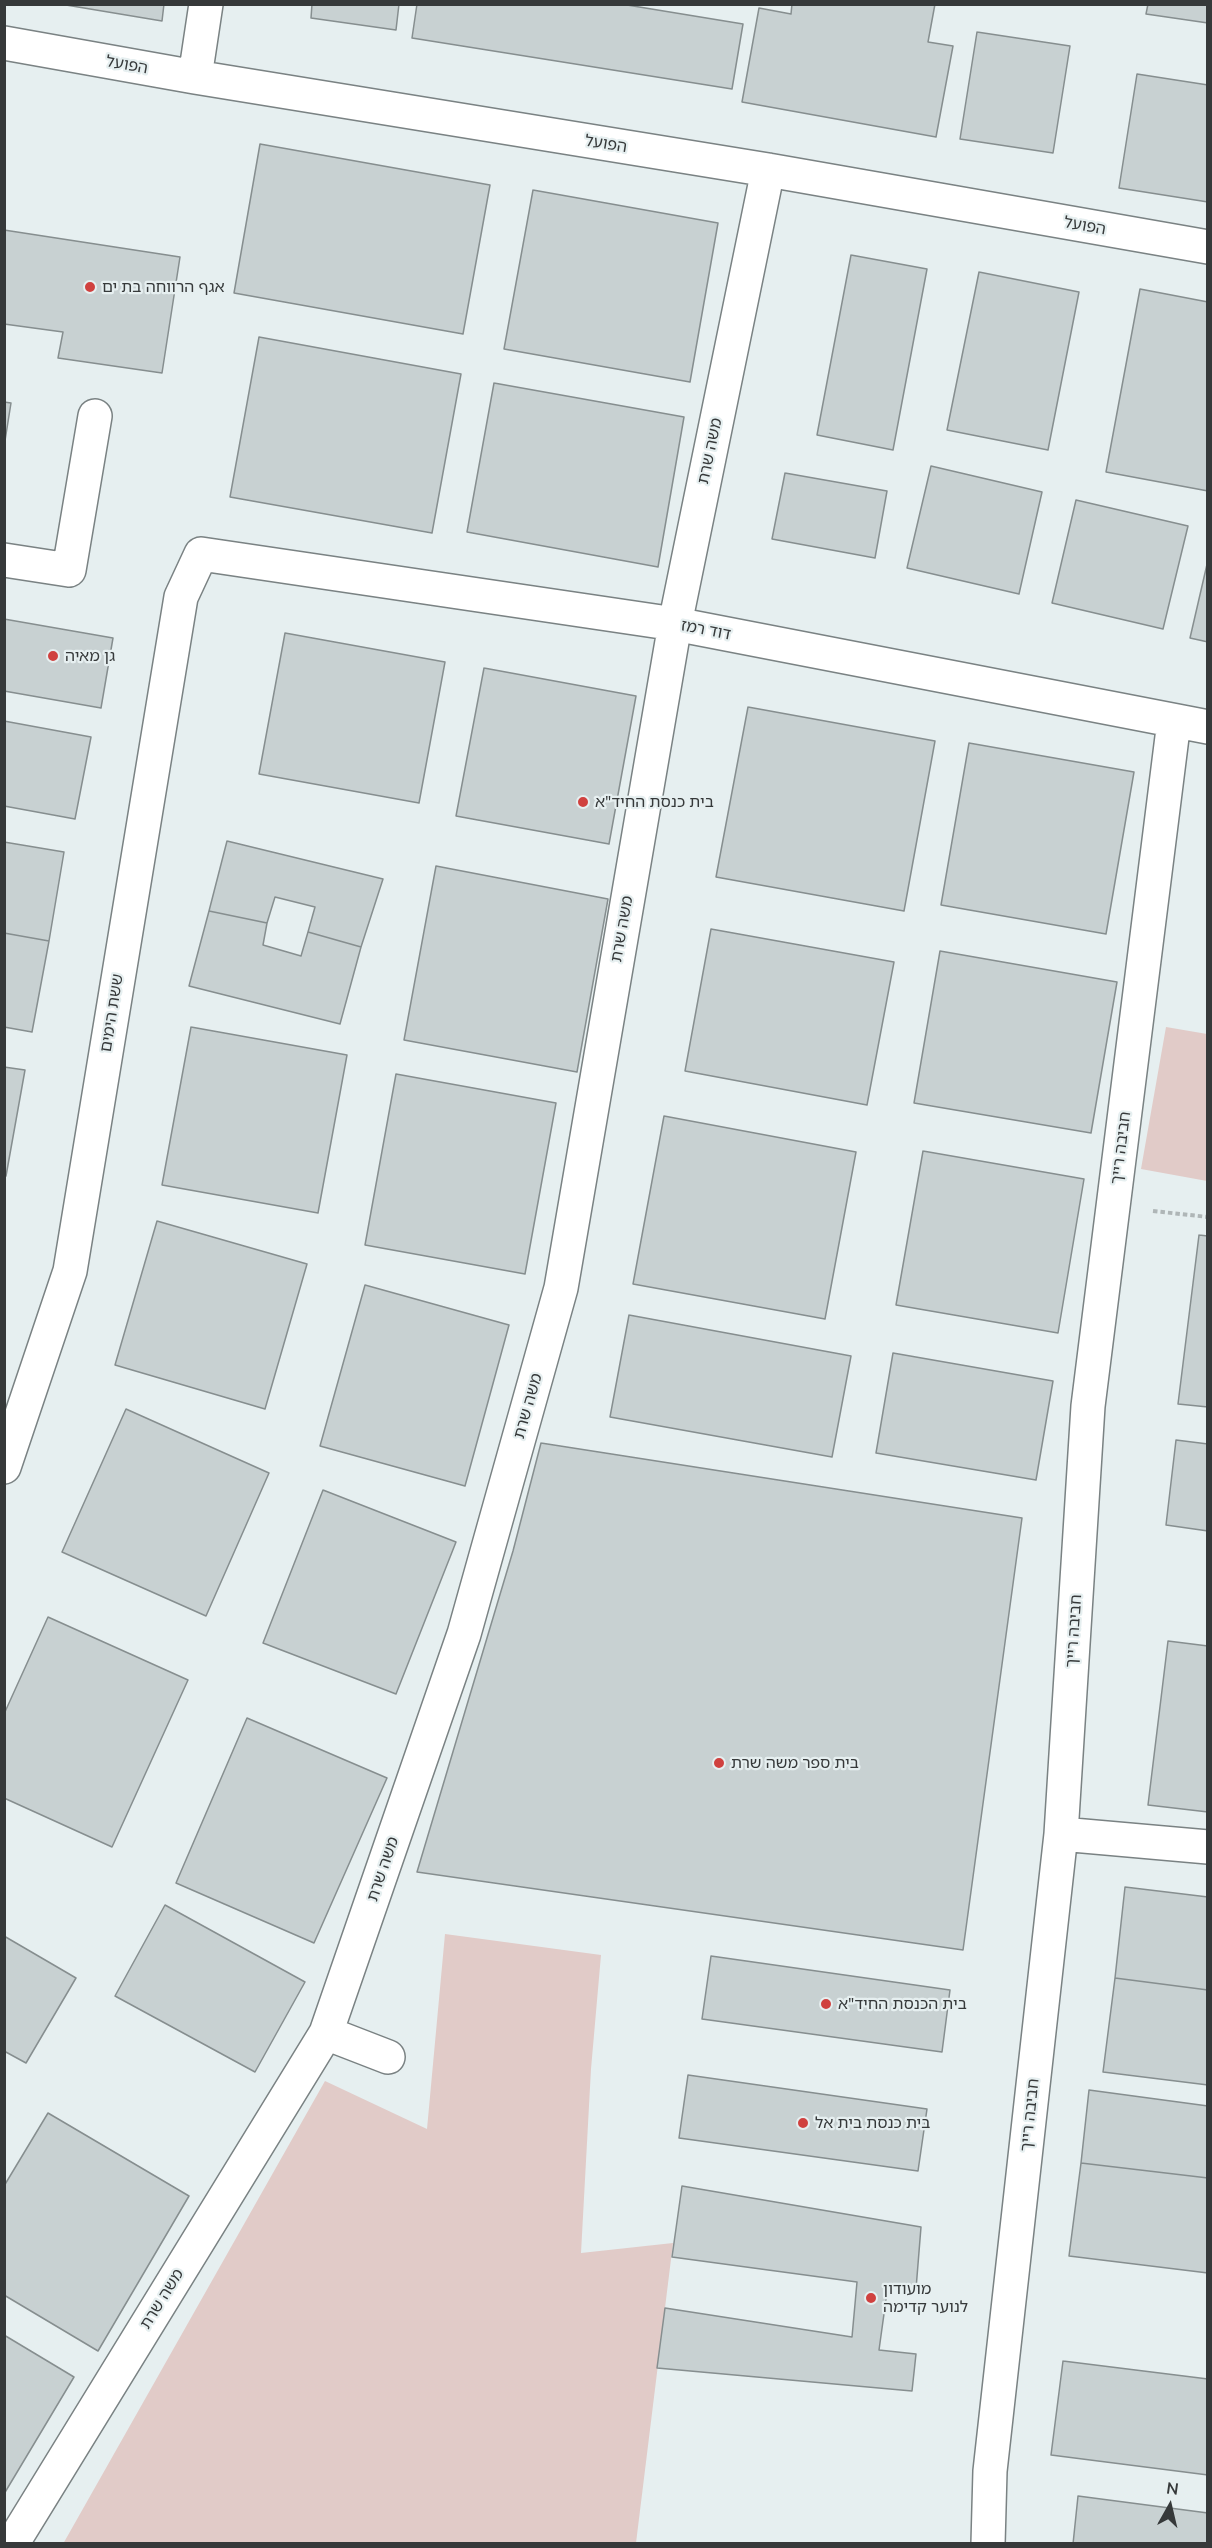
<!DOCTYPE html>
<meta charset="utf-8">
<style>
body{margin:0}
#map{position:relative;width:1212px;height:2548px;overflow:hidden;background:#e6eff0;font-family:Mulish,sans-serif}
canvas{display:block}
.frame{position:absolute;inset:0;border:6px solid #36393a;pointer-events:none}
.north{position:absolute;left:1140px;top:2476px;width:60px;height:60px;-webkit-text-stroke:4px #e6eff0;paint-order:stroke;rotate:8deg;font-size:16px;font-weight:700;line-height:24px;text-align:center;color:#36393a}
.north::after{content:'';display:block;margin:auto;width:21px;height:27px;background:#36393a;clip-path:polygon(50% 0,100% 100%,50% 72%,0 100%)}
</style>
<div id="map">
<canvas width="1212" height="2548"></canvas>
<div class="frame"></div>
<div class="north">N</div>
</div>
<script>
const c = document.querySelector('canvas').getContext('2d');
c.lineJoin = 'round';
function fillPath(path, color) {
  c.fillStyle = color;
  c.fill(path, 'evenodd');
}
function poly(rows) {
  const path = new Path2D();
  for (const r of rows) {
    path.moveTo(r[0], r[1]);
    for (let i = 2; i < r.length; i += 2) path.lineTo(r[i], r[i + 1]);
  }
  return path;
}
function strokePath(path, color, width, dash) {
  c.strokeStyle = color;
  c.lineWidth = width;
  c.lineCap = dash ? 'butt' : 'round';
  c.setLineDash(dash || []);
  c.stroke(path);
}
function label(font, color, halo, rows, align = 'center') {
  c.font = font + ' Mulish,"Noto Sans Hebrew",sans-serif';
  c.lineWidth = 4.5;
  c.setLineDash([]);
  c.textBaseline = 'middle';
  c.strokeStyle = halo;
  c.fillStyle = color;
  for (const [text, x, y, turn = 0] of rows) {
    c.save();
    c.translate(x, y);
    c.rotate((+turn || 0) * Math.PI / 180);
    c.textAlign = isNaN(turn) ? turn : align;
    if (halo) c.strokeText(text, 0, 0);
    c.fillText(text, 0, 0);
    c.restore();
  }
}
const green = poly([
 [1166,1027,1207,1034,1207,1181,1141,1169],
 [445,1934,601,1955,591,2069,581,2253,673,2243,636,2543,63,2544,325,2081,427,2129]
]);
const building = poly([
 [60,4,164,4,162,21,60,4],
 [312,4,399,4,396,30,311,18,312,4],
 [417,4,621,4,743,24,732,89,412,38,417,4],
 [792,4,935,4,928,42,953,46,936,137,742,102,759,8,791,14,792,4],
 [1148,4,1208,4,1208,23,1146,14,1148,4],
 [977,32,1070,46,1053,153,960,139,977,32],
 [1137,74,1208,85,1208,202,1119,188,1137,74],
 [260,144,490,185,463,334,234,293,260,144],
 [533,190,718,223,690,382,504,349,533,190],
 [4,230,180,257,162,373,58,358,63,332,4,324,4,230],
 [851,255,927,269,893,450,817,435,851,255],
 [979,272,1079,292,1048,450,947,430,979,272],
 [1140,289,1208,302,1208,491,1106,472,1140,289],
 [259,337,461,374,432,533,230,497,259,337],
 [494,383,684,417,658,567,467,532,494,383],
 [4,402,11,403,4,447,4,402],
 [931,466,1042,492,1019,594,907,568,931,466],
 [785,473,887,491,875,558,772,539,785,473],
 [1076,500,1188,526,1163,629,1052,603,1076,500],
 [1208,560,1208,642,1190,638,1208,560],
 [4,619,113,638,101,708,4,691,4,619],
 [285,633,445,662,419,803,259,774,285,633],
 [484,668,636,696,609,844,456,816,484,668],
 [748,707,935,741,904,911,716,877,748,707],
 [4,721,91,737,75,819,4,806,4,721],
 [969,743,1134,772,1106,934,941,905,969,743],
 [227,841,383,879,361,947,308,932,315,907,275,897,267,923,209,911,227,841],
 [4,842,64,852,49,941,4,933,4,842],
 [436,866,608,899,577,1072,404,1040,436,866],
 [209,911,267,923,263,945,301,956,308,932,361,947,340,1024,189,986,209,911],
 [711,929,894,962,867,1105,685,1071,711,929],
 [4,933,49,941,32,1032,4,1027,4,933],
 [940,951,1117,982,1091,1133,914,1103,940,951],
 [191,1027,347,1055,318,1213,162,1185,191,1027],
 [4,1067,25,1070,6,1176,4,1176,4,1067],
 [396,1074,556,1103,525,1274,365,1245,396,1074],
 [664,1116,856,1152,825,1319,633,1284,664,1116],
 [923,1151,1084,1179,1058,1333,896,1305,923,1151],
 [157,1221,307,1264,265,1409,115,1365,157,1221],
 [1199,1235,1208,1236,1208,1407,1178,1404,1199,1235],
 [365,1285,509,1325,465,1486,320,1446,365,1285],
 [629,1315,851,1356,832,1457,610,1417,629,1315],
 [893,1353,1053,1381,1036,1480,876,1453,893,1353],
 [126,1409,269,1473,206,1616,62,1552,126,1409],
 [1176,1440,1208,1444,1208,1531,1166,1525,1176,1440],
 [541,1443,1022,1518,963,1950,417,1872,513,1551,541,1443],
 [323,1490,456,1542,396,1694,263,1643,323,1490],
 [48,1617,188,1680,112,1847,4,1798,4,1714,48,1617],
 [1168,1641,1208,1646,1208,1812,1148,1805,1168,1641],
 [247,1718,387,1778,314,1943,176,1883,247,1718],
 [1125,1887,1208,1897,1208,1990,1115,1978,1125,1887],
 [165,1905,305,1982,255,2072,115,1996,165,1905],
 [4,1936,76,1978,26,2063,4,2051,4,1936],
 [711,1956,950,1990,942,2052,702,2019,711,1956],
 [1115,1978,1208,1990,1208,2085,1103,2072,1115,1978],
 [688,2075,927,2109,918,2171,679,2138,688,2075],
 [1089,2090,1208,2106,1208,2178,1081,2163,1089,2090],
 [48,2113,189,2196,98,2351,4,2295,4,2186,48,2113],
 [1081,2163,1208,2178,1208,2273,1069,2256,1081,2163],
 [682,2186,921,2227,916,2289,888,2285,879,2350,916,2354,912,2391,657,2368,665,2308,852,2337,857,2282,672,2257,682,2186],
 [4,2335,74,2377,4,2494,4,2335],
 [1063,2361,1208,2379,1208,2475,1051,2455,1063,2361],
 [1078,2496,1208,2513,1208,2544,1073,2544,1078,2496]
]);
const path = poly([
 [1153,1211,1208,1217]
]);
const minor = poly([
 [4,43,195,77,768,170,1208,247],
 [195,77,206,4],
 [4,560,69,570,95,416],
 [4,1467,70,1271,181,597,201,554,675,624,1208,727],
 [1061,1834,1208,1847],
 [326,2033,388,2057],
 [12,2544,326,2033,464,1634,561,1288,675,624,768,170],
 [988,2544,990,2471,1061,1834,1088,1406,1174,721]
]);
const markers = [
 [90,287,6,"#d0413f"],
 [53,656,6,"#d0413f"],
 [583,802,6,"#d0413f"],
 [719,1763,6,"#d0413f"],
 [826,2004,6,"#d0413f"],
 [803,2123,6,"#d0413f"],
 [871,2298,6,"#d0413f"]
];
const streetNames = [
 ["הפועל",127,65,10],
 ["הפועל",606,144,9],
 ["הפועל",1085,226,10],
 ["משה שרת",710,451,-78],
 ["דוד רמז",706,630,11],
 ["משה שרת",622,929,-80],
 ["ששת הימים",112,1013,-81],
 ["חביבה רייך",1121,1148,-83],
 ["משה שרת",528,1406,-74],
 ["חביבה רייך",1074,1631,-86],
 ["משה שרת",383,1869,-71],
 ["חביבה רייך",1030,2115,-84],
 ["משה שרת",162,2299,-58]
];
const poiNames = [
 ["אגף הרווחה בת ים",102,287],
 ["גן מאיה",65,656],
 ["בית כנסת החיד\"א",595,802],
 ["בית ספר משה שרת",731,1763],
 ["בית הכנסת החיד\"א",838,2004],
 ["בית כנסת בית אל",815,2123],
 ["מועודון",883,2289],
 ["לנוער קדימה",883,2307]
];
fillPath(green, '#e1cbc8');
fillPath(building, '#c8d1d2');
strokePath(building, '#868e8f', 1.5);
strokePath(minor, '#7a8283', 36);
strokePath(path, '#afb6b7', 4, [4.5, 3]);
strokePath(minor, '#fff', 33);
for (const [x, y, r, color] of markers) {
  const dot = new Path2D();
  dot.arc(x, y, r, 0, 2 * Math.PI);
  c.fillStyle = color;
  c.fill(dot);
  strokePath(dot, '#e6eff0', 2);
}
label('16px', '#36393a', '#e6eff0', streetNames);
label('16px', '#36393a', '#e6eff0', poiNames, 'left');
</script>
